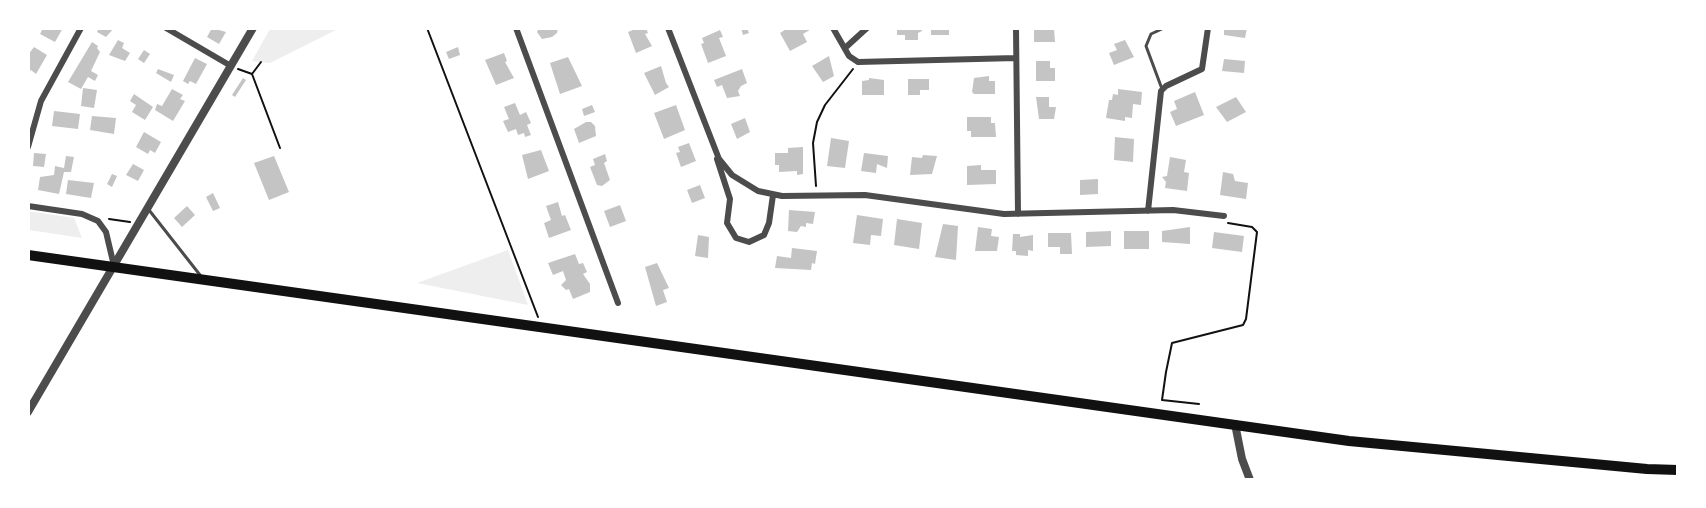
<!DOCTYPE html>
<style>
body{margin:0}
#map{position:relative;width:1706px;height:508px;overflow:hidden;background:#fff;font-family:"Public Sans",sans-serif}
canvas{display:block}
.frame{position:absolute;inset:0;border:30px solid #fff;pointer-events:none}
</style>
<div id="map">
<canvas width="1706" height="508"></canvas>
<div class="frame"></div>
</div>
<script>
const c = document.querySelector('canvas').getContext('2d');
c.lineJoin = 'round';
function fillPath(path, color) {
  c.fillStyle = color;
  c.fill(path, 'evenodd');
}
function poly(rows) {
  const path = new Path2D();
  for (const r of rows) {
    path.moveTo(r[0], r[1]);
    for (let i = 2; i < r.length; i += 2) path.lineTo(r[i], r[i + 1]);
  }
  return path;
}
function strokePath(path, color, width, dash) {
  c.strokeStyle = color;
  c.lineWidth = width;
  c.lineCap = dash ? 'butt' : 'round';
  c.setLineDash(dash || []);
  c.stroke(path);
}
const green = poly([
 [270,29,338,29,270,63,252,61],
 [28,211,74,218,82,238,29,230],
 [508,250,528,305,417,283]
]);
const building = poly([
 [43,28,63,28,55,42,40,34],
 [99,28,114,28,106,37,97,32],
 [212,28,226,32,219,44,207,37],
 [539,28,558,28,557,33,552,37,542,39,537,32],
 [638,28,646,28,648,33,645,34,652,46,636,53,628,32],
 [741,28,747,28,749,33,743,35],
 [788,28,813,28,803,34,807,42,790,51,780,33],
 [897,28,922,28,922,31,918,33,918,40,905,40,905,35,897,35],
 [931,28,949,28,949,35,931,35],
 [1038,28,1054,28,1055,42,1034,42,1034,30],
 [1224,28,1247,28,1245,38,1224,35],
 [720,30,723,37,719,38,726,56,708,63,701,44,704,43,702,38],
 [118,40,124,43,122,48,130,53,125,61,109,55],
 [1125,40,1134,57,1114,65,1109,53,1117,50,1114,44],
 [92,42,98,46,97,48,100,52,91,71,98,75,95,81,88,77,81,89,68,82],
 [34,47,47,55,36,74,31,70,28,73,28,55],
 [458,47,460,55,449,59,446,52],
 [144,50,150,54,144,63,138,59],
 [504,53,507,61,505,62,514,78,496,85,485,60],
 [829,56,834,76,823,82,812,66],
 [568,57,582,86,560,94,550,63],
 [195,58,207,64,196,84,190,81,188,84,183,81],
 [1224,59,1245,61,1244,73,1222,71],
 [1036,61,1050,61,1050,68,1055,68,1055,81,1036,81],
 [661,66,666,83,669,87,655,95,644,73],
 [158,69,174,75,171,82,156,73],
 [742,69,747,83,741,86,738,91,740,96,727,98,722,85,717,87,714,80],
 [989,76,989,81,995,81,995,94,974,94,972,92,974,78],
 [243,78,246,80,235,97,232,95],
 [869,78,884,80,884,95,862,95,862,81,869,80],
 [908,79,929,79,929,90,920,90,920,95,908,95],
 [83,88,97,90,94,108,81,106],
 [172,89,183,95,180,99,185,101,173,121,155,110,157,104,162,106],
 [1118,89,1142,92,1141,105,1133,104,1132,118,1125,117,1125,121,1106,118,1109,100,1112,100,1113,94,1118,95],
 [1195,92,1204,115,1176,126,1170,112,1177,109,1174,101],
 [134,94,153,107,145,120,132,112,136,105,130,101],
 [1036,97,1049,97,1049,107,1056,107,1054,119,1039,119],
 [1236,97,1246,112,1227,122,1216,107],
 [515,103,520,115,526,112,531,123,527,125,531,135,525,137,524,133,518,135,516,129,508,132,503,121,509,119,504,107],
 [592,105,595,112,584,116,582,109],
 [676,105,685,130,664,139,654,113],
 [54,111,80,114,78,129,52,126],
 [92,116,116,118,114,134,90,130],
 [967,117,991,117,991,123,995,123,996,137,971,137,971,131,967,131],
 [745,118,750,132,737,139,731,124],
 [586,122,591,122,595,126,596,136,579,143,574,129],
 [144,132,161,142,155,153,150,150,148,154,136,147],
 [1115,137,1134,139,1133,162,1114,160],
 [831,138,849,141,845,168,827,166],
 [689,143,696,161,681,167,676,153,680,152,678,147],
 [803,147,803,174,797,175,797,171,779,172,779,165,775,165,775,153,788,153,788,148],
 [541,150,549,171,528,179,522,155],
 [34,153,46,154,44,167,33,166],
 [864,153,888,156,887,168,877,164,876,173,861,171],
 [605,154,607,161,604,163,610,180,602,186,597,185,590,167,595,165,593,159],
 [923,155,937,156,932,174,910,175,912,157,922,158],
 [66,156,74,157,71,172,64,172,59,194,38,190,40,177,54,175,55,166,64,168],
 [274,156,289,192,269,200,254,163],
 [1170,157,1186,160,1184,172,1189,173,1187,191,1165,188,1166,182,1162,177,1167,176],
 [133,164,144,170,138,181,126,175],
 [981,165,981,170,996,170,996,184,967,185,967,166],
 [1223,172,1233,174,1235,181,1248,183,1246,199,1220,195],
 [112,174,117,176,112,187,107,184],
 [1098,179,1098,194,1080,195,1080,180],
 [68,180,94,183,91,198,66,194],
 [700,185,705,198,692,203,687,190],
 [213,193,220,208,213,211,206,197],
 [558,202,562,216,565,215,571,230,549,238,544,223,551,220,546,206],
 [620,205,626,221,610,227,604,211],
 [187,206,195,215,182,227,174,218],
 [789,210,815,212,813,224,806,223,806,227,801,226,797,232,788,231],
 [857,215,883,219,881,236,871,235,870,245,853,243],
 [897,219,922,223,919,249,894,245],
 [943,224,958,226,956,260,935,257],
 [978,227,992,229,991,236,999,237,997,251,975,251],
 [1190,227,1190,244,1162,242,1162,231],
 [1111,231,1111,246,1086,247,1086,232],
 [1124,231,1149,231,1149,249,1124,249],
 [1214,232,1244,236,1242,252,1212,248],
 [1048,233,1071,233,1072,254,1060,254,1060,247,1048,247],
 [1013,234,1020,234,1020,237,1033,235,1033,251,1028,250,1028,256,1016,255,1016,251,1012,251],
 [698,235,709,237,708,258,695,256],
 [792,248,817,251,815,264,812,263,811,270,775,268,777,256,791,258],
 [575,254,579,264,583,263,587,272,583,274,590,284,590,292,573,299,569,289,566,290,561,285,566,280,563,271,553,275,548,263],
 [657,263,669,288,663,290,667,302,656,306,645,267]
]);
const path = poly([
 [427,28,538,317],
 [238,69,252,74,261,62],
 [252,74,280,148],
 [816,186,813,143,817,122,825,105,853,69],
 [109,219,130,222],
 [1199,404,1162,400,1166,372,1172,343,1243,325,1246,319,1257,232,1252,227,1228,223]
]);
const service = poly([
 [1162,89,1146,46,1151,34,1164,28],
 [149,210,200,275]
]);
const minor = poly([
 [166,28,231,66],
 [516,28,618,303],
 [668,28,719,159,732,175,758,191,782,196,865,195,1004,214,1173,210,1224,216],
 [833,28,849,56,858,62,1016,58],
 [1016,28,1018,214],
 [845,48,867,28],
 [28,147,41,101,81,28],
 [717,159,730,199,727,223,736,238,749,242,764,235,769,223,773,195],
 [28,206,82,214,98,221,106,232,114,266],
 [1148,211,1161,91,1166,86,1202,69,1208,28]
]);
const tertiary = poly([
 [28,412,253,28],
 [1235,424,1242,459,1250,480]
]);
const primary = poly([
 [28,255,1349,441,1647,469,1678,470]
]);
fillPath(green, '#eee');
fillPath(building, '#c4c4c4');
strokePath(path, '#111', 2);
strokePath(service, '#4c4c4c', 3);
strokePath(minor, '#4c4c4c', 6);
strokePath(tertiary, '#4c4c4c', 8);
strokePath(primary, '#111', 10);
</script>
